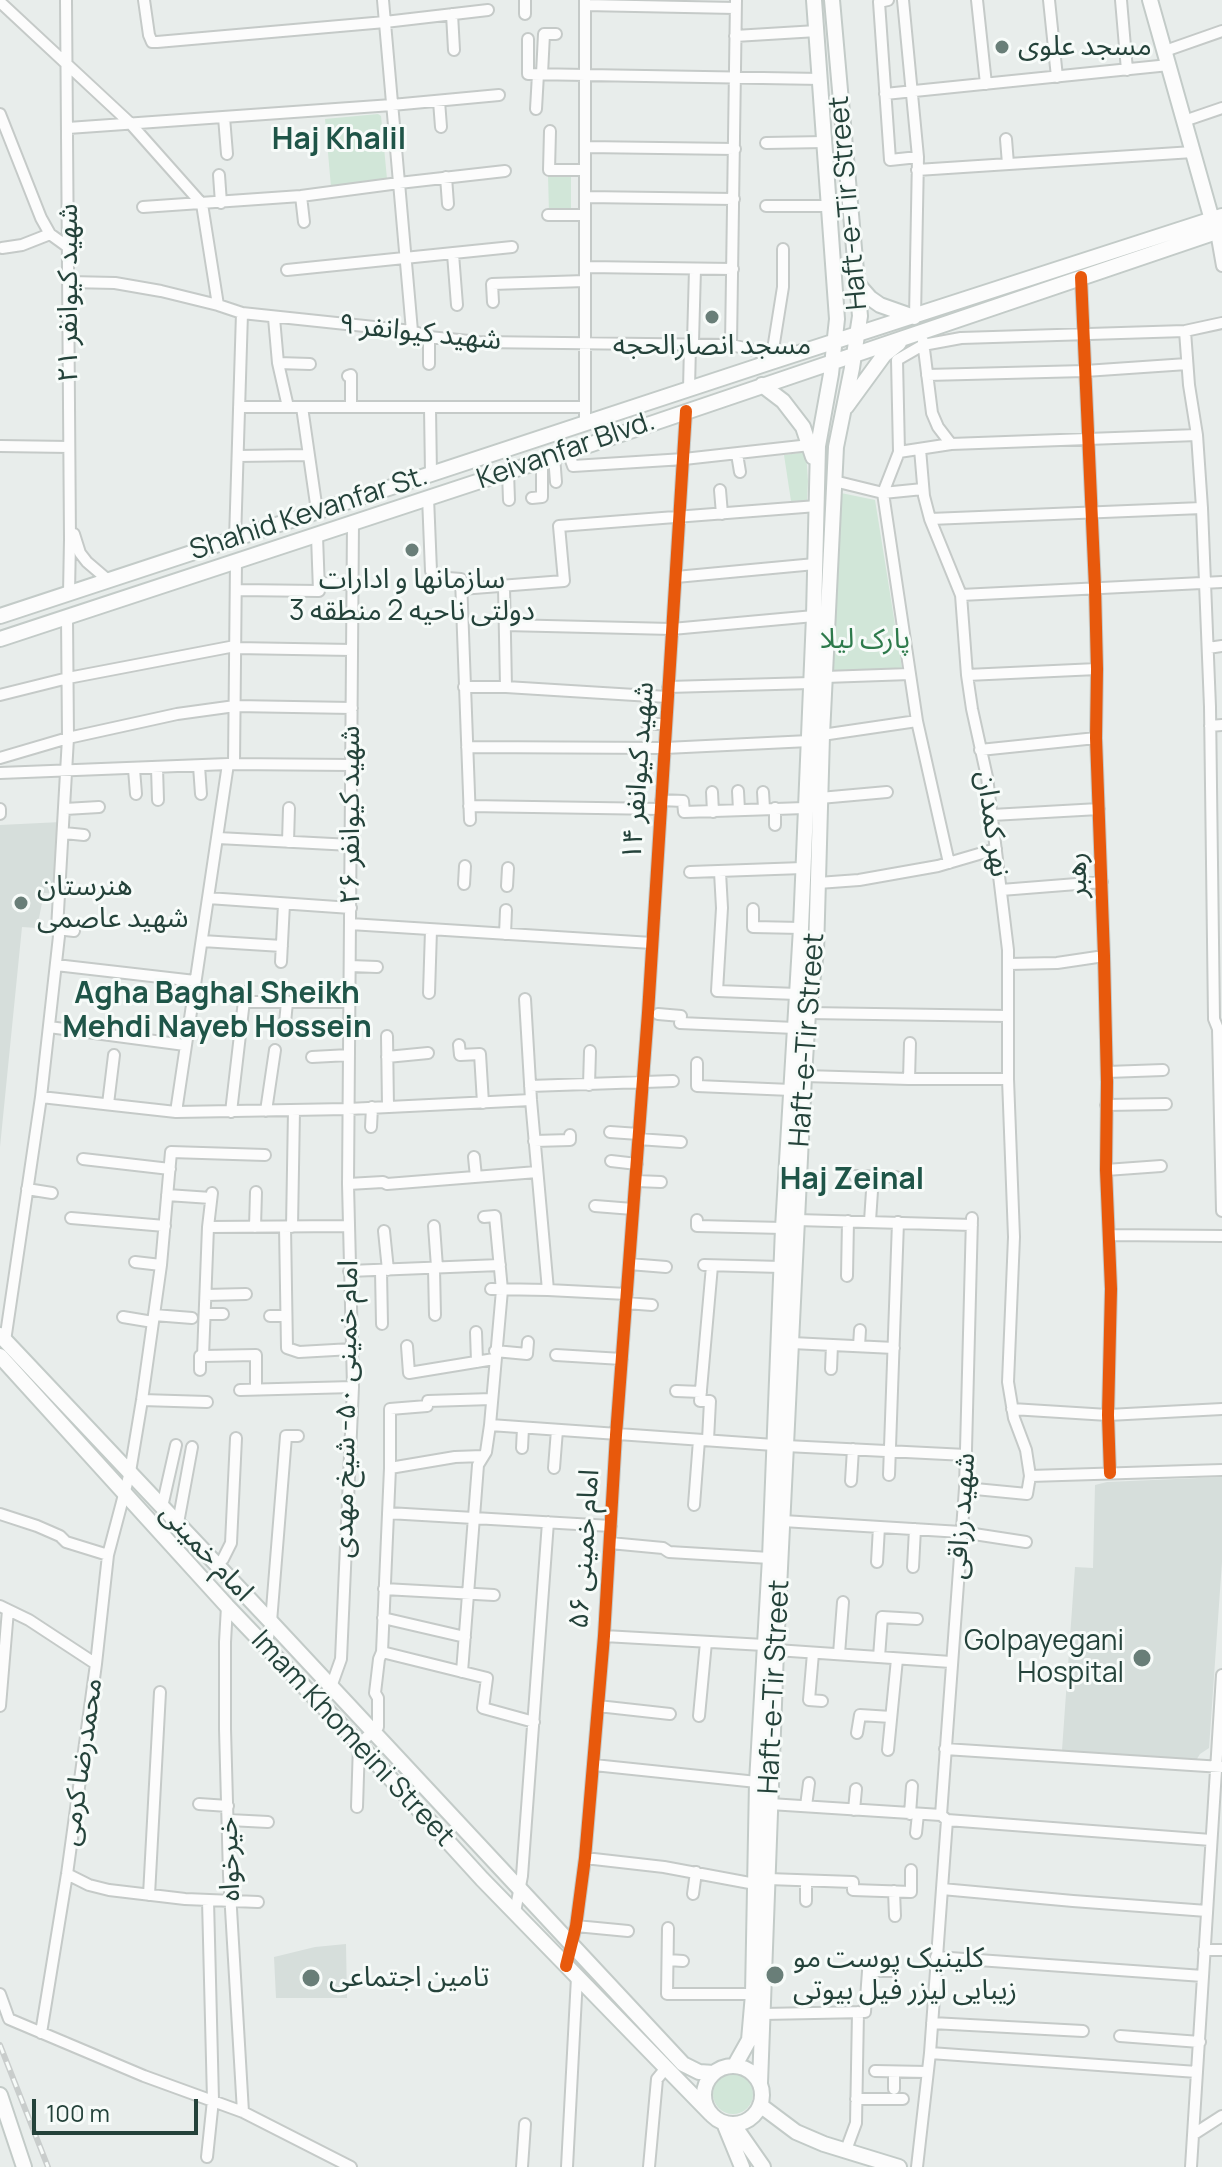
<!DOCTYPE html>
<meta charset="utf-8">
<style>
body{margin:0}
#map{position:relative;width:1222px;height:2167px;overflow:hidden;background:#e8edeb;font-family:Manrope,sans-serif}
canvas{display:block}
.scale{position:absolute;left:32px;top:2099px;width:166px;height:36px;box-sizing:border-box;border:4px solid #24423a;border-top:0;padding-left:10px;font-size:24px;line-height:28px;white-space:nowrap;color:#24423a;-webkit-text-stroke:6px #f7fbf9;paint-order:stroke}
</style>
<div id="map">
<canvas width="1222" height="2167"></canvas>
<div class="scale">100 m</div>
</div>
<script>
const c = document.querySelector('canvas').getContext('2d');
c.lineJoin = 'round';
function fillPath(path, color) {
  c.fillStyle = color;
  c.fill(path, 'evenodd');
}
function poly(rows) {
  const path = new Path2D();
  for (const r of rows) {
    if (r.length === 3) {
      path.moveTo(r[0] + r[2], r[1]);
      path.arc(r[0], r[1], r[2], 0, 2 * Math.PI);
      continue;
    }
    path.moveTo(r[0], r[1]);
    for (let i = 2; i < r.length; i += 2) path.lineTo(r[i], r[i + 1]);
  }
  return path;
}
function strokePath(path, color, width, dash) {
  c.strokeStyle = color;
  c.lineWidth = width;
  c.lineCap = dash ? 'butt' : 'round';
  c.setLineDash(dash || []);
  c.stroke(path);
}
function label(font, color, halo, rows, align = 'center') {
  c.font = font + ' Manrope,"Noto Sans Arabic",sans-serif';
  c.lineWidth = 6;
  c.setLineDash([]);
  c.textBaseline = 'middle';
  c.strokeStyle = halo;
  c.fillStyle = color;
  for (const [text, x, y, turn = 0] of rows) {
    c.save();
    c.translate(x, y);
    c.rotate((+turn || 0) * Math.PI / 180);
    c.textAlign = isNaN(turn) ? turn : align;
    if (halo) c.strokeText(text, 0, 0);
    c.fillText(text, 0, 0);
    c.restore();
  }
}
const built = poly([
 [61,822,58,894,44,893,37,928,22,927,0,1147,0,825],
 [1222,1477,1222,1562,1209,1748,1200,1754,1195,1762,1062,1750,1075,1567,1093,1568,1095,1485,1107,1482],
 [346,1944,347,1998,276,1998,274,1957,315,1947]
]);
const green = poly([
 [378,114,381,116,387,179,383,183,331,187,325,119],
 [571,174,571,213,549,213,548,175],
 [806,452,808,481,807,501,791,501,784,455],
 [841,493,875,500,902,668,832,675],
 [733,2094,20]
]);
const street = poly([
 [66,0,70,539,69,593],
 [144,0,149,35,152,42,157,42,385,22,488,10],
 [383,0,412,331],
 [585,0,585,423],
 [888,0,879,2,890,160,918,157],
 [903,0,918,157,915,317],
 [977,0,986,84],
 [1049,0,1057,77],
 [1121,0,1127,70],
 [0,2,130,123,202,204,218,305],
 [585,5,735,8],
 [452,14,454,50],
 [525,14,525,0],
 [735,36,817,31],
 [528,39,528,74,821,79],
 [1165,51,1222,31],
 [542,74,544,34,556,34],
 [885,94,1169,65],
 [439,101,441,127],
 [536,109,538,74],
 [0,114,41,218,50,234,68,247],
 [224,117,227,154],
 [1184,121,1222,108],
 [68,128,392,105,499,95],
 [550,131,549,170,585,170],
 [1006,139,1008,164],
 [766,143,825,142],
 [585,147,735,149],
 [917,170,1193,152],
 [219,175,221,203],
 [446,177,448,204],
 [301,196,304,222],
 [585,197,734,199],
 [766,206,830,206],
 [143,207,301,196,399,183,505,171],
 [548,215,585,215],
 [1216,232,1222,266],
 [2,248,22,245,50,234],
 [453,254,457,305],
 [586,267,733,269],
 [287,270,512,247],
 [1081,277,1095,587,1097,669,1096,738,1104,956,1107,1082,1106,1170,1111,1289,1108,1415,1110,1473],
 [69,282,115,283,161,291,218,305,242,313,412,331,429,337,479,342,731,345,758,351,771,362],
 [493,302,492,284,585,281],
 [274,318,278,363,288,407],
 [1185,331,1189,385,1197,435,1202,508,1210,707,1214,1019,1218,1029,1222,1211],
 [429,337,429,364],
 [923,341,932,413,938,427,951,444],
 [731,345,736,0],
 [771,362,783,287,783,249],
 [278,363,310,364],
 [927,375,1085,371,1187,364],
 [348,376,351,375,351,406],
 [689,389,690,345,693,342,695,269],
 [239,407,585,407],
 [302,407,317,511],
 [430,408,431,474],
 [0,446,69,447],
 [920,449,924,496,930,519,961,595,967,675,972,709,987,777,1008,950,1008,1079,1014,1237,1008,1382,1014,1418,1026,1450,1030,1476,1027,1494,965,1488],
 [568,452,573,466,684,459,810,445],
 [899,452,951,444,1197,435],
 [737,454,740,472],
 [238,456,308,455],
 [554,456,556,482],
 [508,472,509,500],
 [834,481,883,493,923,489],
 [720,490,722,514],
 [428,497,431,571,435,577,461,579,470,820],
 [532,498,542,497,542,460],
 [930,519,1202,508],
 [74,534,80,553,87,562,108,580],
 [235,540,242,313],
 [676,577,815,564],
 [319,583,353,584],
 [504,587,506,687],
 [461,589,564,581,559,526,817,506],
 [237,590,319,591,317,536],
 [961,595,1222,582],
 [505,625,672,629,814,616],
 [235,648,352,650],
 [1208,648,1222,646],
 [967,675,1097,669],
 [825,677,910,674],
 [464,687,506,687,667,697],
 [668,687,811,683],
 [0,695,68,678,235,646],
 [647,724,666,724],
 [1210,726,1222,725],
 [822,735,917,721],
 [467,747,665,748,809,741],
 [980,750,1096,738],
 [0,758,68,738,177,714,235,706,352,708],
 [234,764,236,561],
 [199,766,201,794],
 [157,768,158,800],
 [134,769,136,794],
 [0,773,228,764,352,765],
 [738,791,739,810],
 [712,792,713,812],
 [763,792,764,808],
 [820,798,887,792],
 [661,800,683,801,684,812,805,808],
 [469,806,661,809],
 [0,809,0,814],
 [65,809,99,807],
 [992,815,1099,809],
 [775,825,775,808],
 [64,833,84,835],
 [218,838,351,845],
 [288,842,289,808],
 [949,863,917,721,883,493,899,452,897,360,923,345,961,338,1185,331,1222,323],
 [690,872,803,868],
 [720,872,722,908,717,991,797,994],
 [818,883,859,880,938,866,996,849],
 [464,884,465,866],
 [507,886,508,868],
 [1001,890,1102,882],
 [208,898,351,908],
 [753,909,753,927,801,928],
 [350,924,652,943],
 [57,929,74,931],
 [505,934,506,910],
 [202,941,282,946],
 [281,962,284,904],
 [1008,964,1057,963,1104,956],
 [56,965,195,981],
 [350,966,377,967],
 [429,993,431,930],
 [525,999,531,1100,548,1290],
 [245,1002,349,1002],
 [808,1013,1008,1016],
 [658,1014,681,1016,680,1023,795,1028],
 [285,1023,287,1002],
 [49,1027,185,1045],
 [387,1036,388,1107],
 [459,1045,460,1055,480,1054,483,1103],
 [312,1057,349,1055],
 [387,1057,428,1053],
 [697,1063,697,1086,791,1090],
 [1107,1072,1163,1070],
 [804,1076,909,1079,1008,1079],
 [909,1079,910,1043],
 [589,1085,590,1051],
 [530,1086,673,1081],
 [41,1097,176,1112,348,1109,531,1100],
 [108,1104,114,1055],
 [1106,1105,1166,1104],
 [266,1111,275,1050],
 [176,1112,228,764],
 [231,1112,245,992],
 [371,1127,372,1107],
 [610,1132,639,1134],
 [638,1139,681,1142],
 [534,1141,570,1140,570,1135],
 [474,1157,476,1177],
 [83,1159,170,1169],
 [611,1161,637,1164],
 [1106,1170,1161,1166],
 [855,1176,896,1177],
 [636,1181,661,1182],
 [348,1184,383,1182,387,1184,537,1172],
 [27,1189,52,1193],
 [212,1193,208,1227,203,1356,256,1355,256,1389],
 [167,1195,211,1198],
 [595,1206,633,1209],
 [71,1218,165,1226],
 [697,1220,697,1226,783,1228],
 [797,1220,972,1225],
 [870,1221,873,1176],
 [434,1226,437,1267],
 [208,1227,349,1226],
 [255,1227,256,1192],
 [285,1227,287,1348,299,1352,352,1349],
 [292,1227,294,1110],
 [384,1231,388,1270],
 [1110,1235,1222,1236],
 [135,1262,161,1265],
 [629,1264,666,1267],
 [704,1265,781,1267],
 [434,1269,435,1315],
 [349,1271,500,1265],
 [381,1271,382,1324],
 [847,1276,848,1221],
 [491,1289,548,1290,627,1294],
 [206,1295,246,1294],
 [626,1303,652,1305],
 [205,1314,223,1314],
 [154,1315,192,1318],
 [270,1316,286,1316],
 [123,1317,153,1322],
 [476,1332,477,1362],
 [5,1341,41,1097,59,936,57,929,68,738,67,617],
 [792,1343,894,1348],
 [407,1346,409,1373,494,1359],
 [859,1346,860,1330],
 [495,1351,527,1354,528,1342],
 [556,1355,622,1359],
 [831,1369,832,1345],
 [200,1370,200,1356,203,1356],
 [240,1390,353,1387],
 [676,1391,701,1392],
 [142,1400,207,1402],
 [1012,1409,1108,1415,1222,1409],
 [490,1425,774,1445],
 [708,1440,710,1401,700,1401,712,1266],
 [786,1446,966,1455],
 [522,1448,523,1428],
 [390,1468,455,1457,483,1456],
 [554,1468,557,1430],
 [889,1475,898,1222],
 [1030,1476,1222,1470],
 [851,1481,853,1449],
 [694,1505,699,1440],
 [162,1507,176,1445],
 [388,1513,611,1526],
 [0,1514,37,1526,60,1536,66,1542,108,1555],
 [783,1521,961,1532,1026,1542],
 [178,1523,192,1447],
 [610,1543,663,1548,669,1552,770,1558],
 [877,1562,879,1527],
 [217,1565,223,1559,231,1543,236,1438],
 [913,1567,915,1529],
 [384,1589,494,1595],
 [0,1606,29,1620,96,1664],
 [227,1606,225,1642,225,1729,229,1875,243,2112],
 [383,1618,465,1637],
 [604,1636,764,1645],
 [266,1647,271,1622,286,1436,298,1436],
 [776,1650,951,1662],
 [382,1652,487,1678,483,1708,534,1722],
 [813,1653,809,1700,822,1701],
 [839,1654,843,1602],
 [879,1657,882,1617,917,1619],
 [462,1672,478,1465,486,1452,490,1425,502,1290,495,1216,484,1217],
 [318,1702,331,1687,341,1659,353,1387,348,1184,353,522],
 [0,1706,8,1610],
 [598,1706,670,1714],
 [699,1716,706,1642],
 [857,1733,860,1715,891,1717],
 [945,1749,1222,1767],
 [888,1750,897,1659],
 [594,1765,757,1782],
 [199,1804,228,1806],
 [770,1804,941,1815],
 [806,1806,809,1783],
 [357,1807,359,1744,378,1727,378,1698,375,1693,379,1659,382,1652,390,1468,390,1409,427,1406,428,1401,492,1399],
 [854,1810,856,1789],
 [910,1814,912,1786],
 [941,1815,965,1488,972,1218],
 [229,1820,268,1822],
 [947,1820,1211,1840],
 [916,1833,918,1814],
 [585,1858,664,1867,755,1884],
 [67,1874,89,1885,109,1890,185,1899,258,1902],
 [768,1879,853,1882,853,1890,911,1892,911,1870],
 [942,1889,1073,1901,1207,1911],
 [894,1891,895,1916],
 [693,1894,696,1872],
 [149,1895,160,1692],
 [806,1901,806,1881],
 [515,1912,522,1876,548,1522],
 [576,1926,628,1931],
 [668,1928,667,1994,753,1994],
 [1204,1950,1222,1950],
 [936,1957,1203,1976],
 [668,1960,683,1961],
 [566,1966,576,1926,585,1858,604,1636,616,1435,648,1013,686,411],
 [0,1994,9,2019,144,2076,243,2112,351,2167],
 [763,2014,865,2012,868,1971,891,1971],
 [932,2023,1083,2031],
 [41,2033,67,1874,96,1664,108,1555,130,1472,142,1400,161,1265,171,1152,265,1155],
 [1120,2036,1200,2042],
 [930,2053,1197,2072],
 [875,2071,927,2072],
 [894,2089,894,2072],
 [856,2099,903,2099],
 [1194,2134,1222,2116],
 [846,2150,856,2123,858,2012],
 [207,2157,213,2100,208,1900],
 [522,2167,525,2124],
 [567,2167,577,1977],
 [649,2167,657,2079,666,2068],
 [917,2167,930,2053,947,1820,941,1815],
 [1191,2167,1222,1675]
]);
const secondary = poly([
 [1150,0,1214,227],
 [856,282,870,298,880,305,914,317],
 [762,385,783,401,803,427,813,457],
 [846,407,884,355,899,343],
 [0,616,771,362,1222,216],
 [0,639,568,452,1222,230],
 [0,1335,271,1622,683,2064,699,2072,714,2073],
 [0,1356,227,1606,359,1744,482,1879,711,2114],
 [735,2065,749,2040,753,1994,757,1782,770,1558,783,1228,801,928,814,616,818,446,831,374,837,319,814,0],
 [733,2095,29],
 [760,2083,776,1650,804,1076,808,1013,816,952,822,735,836,447,852,368,860,316,832,0],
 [0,2095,24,2167],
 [760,2105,796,2132,824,2144,899,2167],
 [724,2123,742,2167],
 [733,2124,763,2167]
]);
const rail = poly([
 [0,2045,48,2167]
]);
const cycleway = poly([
 [1081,277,1095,587,1097,669,1096,738,1104,956,1107,1082,1106,1170,1111,1289,1108,1415,1110,1473],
 [566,1966,576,1926,585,1858,604,1636,616,1435,648,1013,686,411]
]);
const markers = [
 [1002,47,8,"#697e78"],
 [712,317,8,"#697e78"],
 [412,550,8,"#697e78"],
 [21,903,8,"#697e78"],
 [1142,1658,10,"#697e78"],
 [775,1975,10,"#697e78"],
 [311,1978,10,"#697e78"]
];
const poiNames = [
 ["مسجد علوی",1018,47],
 ["مسجد انصارالحجه",712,346,"center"],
 ["سازمانها و ادارات",412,580,"center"],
 ["دولتی ناحیه 2 منطقه 3",412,612,"center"],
 ["هنرستان",37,887],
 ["شهید عاصمی",37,919],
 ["Golpayegani",1124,1642,"right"],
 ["Hospital",1124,1674,"right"],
 ["کلینیک پوست مو",793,1959],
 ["زیبایی لیزر فیل بیوتی",793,1991],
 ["تامین اجتماعی",329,1978]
];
const streetNames = [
 ["Haft-e-Tir Street",849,203,-95],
 ["شهید کیوانفر ۲۱",69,293,-90],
 ["شهید کیوانفر ۹",420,333,6],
 ["Keivanfar Blvd.",566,451,-19],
 ["Shahid Kevanfar St.",309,514,-18],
 ["شهید کیوانفر ۱۴",639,771,-86],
 ["شهید کیوانفر ۲۶",351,815,-90],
 ["نهر کمدان",992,824,82],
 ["رهبر",1078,875,-91],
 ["Haft-e-Tir Street",808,1040,-86],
 ["امام خمینی ۵۰- شیخ مهدی",347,1409,-89],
 ["شهید رزاقی",962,1516,-86],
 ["امام خمینی ۵۶",585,1549,-86],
 ["امام خمینی",206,1553,47],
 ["Haft-e-Tir Street",775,1687,-87],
 ["Imam Khomeini Street",352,1739,47],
 ["محمدرضا کرمی",82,1762,-82],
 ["خیرخواه",230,1859,-92]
];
const parkNames = [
 ["پارک لیلا",865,640]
];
const neighbourhoodNames = [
 ["Haj Khalil",339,141],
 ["Agha Baghal Sheikh",217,995],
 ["Mehdi Nayeb Hossein",217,1029],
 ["Haj Zeinal",852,1181]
];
fillPath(built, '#d6dedb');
fillPath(green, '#d1e6d8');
strokePath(street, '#c5cac8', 14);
strokePath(secondary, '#c3cbc8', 18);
strokePath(street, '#fcfcfc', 10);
strokePath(secondary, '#fcfcfc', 14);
strokePath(rail, '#c9cdcc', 6);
strokePath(rail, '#f7fbf9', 3, [9]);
strokePath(cycleway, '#e8590c', 12);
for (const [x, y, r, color] of markers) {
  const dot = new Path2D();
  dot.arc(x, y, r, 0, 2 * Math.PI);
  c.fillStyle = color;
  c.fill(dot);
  strokePath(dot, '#f7fbf9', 3);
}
label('28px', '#24423a', '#f7fbf9', poiNames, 'left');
label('28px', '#24423a', '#f7fbf9', streetNames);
label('28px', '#2d7a4b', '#f7fbf9', parkNames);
label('bold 30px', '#1f5548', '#f7fbf9', neighbourhoodNames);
</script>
